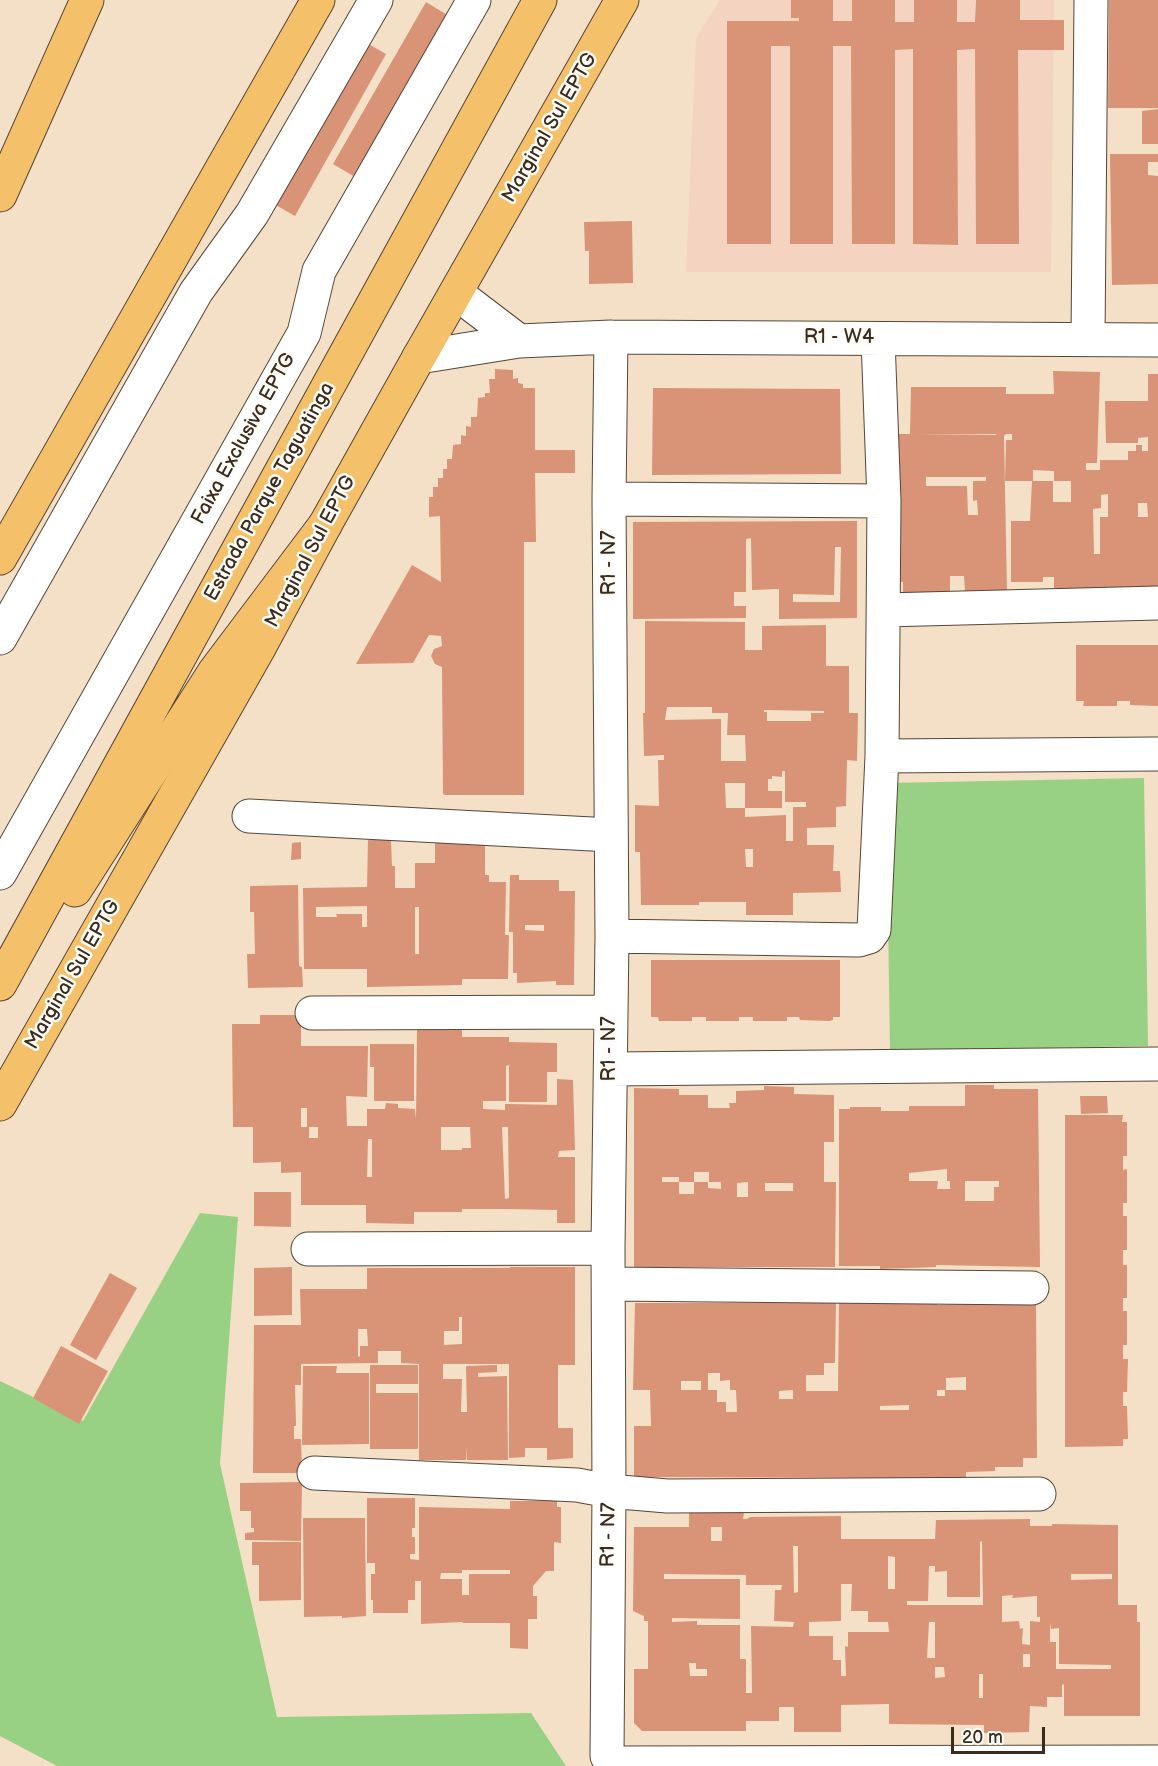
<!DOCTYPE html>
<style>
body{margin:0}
#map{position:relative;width:1158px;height:1766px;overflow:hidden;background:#f4e0c6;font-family:"Balsamiq Sans",sans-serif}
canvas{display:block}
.scale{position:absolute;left:951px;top:1727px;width:94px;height:27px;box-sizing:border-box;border:3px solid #3b2a1e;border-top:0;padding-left:8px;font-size:18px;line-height:21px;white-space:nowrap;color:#3b2a1e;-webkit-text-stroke:4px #fdfcf7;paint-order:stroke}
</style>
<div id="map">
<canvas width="1158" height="1766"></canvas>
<div class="scale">20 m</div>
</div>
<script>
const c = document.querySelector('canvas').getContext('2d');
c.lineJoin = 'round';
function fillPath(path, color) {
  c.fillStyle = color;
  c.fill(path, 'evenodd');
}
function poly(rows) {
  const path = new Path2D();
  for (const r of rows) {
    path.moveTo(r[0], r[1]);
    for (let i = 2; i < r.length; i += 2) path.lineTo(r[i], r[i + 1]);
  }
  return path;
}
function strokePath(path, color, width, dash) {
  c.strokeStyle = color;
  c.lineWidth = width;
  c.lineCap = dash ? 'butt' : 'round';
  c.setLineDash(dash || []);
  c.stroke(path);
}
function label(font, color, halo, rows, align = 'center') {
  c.font = font + ' "Balsamiq Sans",sans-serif';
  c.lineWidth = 5;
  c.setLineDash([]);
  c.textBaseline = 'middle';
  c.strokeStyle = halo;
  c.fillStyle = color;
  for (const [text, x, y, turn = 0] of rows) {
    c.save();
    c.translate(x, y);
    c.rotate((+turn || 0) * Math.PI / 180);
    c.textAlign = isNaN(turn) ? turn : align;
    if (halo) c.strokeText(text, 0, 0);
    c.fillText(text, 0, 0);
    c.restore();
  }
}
const built = poly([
 [720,0,1054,0,1051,272,686,272,696,38]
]);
const green = poly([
 [1144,778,1148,1046,890,1051,886,783],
 [200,1213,238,1217,220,1464,277,1717,531,1713,566,1766,57,1766,0,1736,0,1381,83,1421]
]);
const building = poly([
 [791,0,833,0,833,21,852,21,852,0,895,0,895,22,914,22,914,0,957,0,957,22,975,22,976,0,1020,0,1020,20,1064,20,1064,50,1018,50,1019,244,976,244,975,49,957,50,958,245,913,244,913,49,895,50,895,244,852,244,851,46,833,46,833,244,790,244,790,46,771,46,771,244,727,244,727,21,799,21,799,18,791,18],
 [1109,0,1158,0,1158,108,1108,108],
 [426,2,449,16,355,177,333,164],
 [365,42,386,54,295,216,274,204],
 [1158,109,1158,144,1142,144,1142,111],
 [1110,154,1158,154,1158,162,1148,162,1148,175,1158,176,1158,284,1112,285],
 [632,221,633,283,589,284,589,251,585,251,584,222],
 [495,369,513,370,513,379,518,378,518,383,523,384,523,388,535,388,535,450,575,450,575,473,535,473,536,542,524,542,524,795,445,795,443,794,442,667,435,664,431,656,434,649,442,646,441,636,429,635,413,663,356,664,412,565,441,582,440,516,429,517,429,497,433,497,433,487,438,487,438,478,443,478,443,469,447,469,447,459,452,459,453,445,461,444,461,435,466,436,466,426,471,427,471,417,477,417,478,398,485,397,485,393,490,393,489,379,495,379],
 [1053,371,1100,372,1097,463,1086,463,1086,470,1100,470,1100,460,1128,460,1128,451,1136,451,1136,445,1142,445,1142,451,1148,451,1148,437,1138,438,1138,443,1106,443,1105,401,1148,401,1148,374,1158,374,1158,589,1054,588,1054,577,1043,577,1043,582,1011,582,1011,521,1030,521,1032,481,1005,481,1006,440,1012,440,1012,434,1006,434,1004,436,1007,592,965,592,964,576,950,576,950,593,903,593,903,582,899,582,898,434,910,434,911,387,1006,387,1006,394,1054,394],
 [917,434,996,434,996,435],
 [1033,470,1054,471,1054,481,1071,481,1071,502,1053,502,1053,481,1033,481],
 [926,477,986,477,986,481,973,481,973,501,977,500,978,515,968,515,967,486,926,486],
 [1108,494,1108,517,1100,517,1100,554,1094,554,1093,509,1101,508,1101,495],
 [1138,503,1147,503,1148,517,1138,517],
 [653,388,840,389,841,474,652,475],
 [857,521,857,618,779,619,779,589,752,590,751,538,746,539,746,592,734,592,734,606,746,606,746,618,633,619,633,522],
 [835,547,841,547,840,602,793,602,793,594,834,595],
 [645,621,745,622,745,650,762,650,762,626,826,625,826,666,849,666,849,713,858,713,857,761,847,760,846,806,836,807,836,827,807,828,807,845,834,845,833,871,840,871,841,892,793,893,793,915,746,915,746,902,699,902,699,905,641,905,640,852,635,852,635,805,659,806,658,760,664,760,664,755,644,756,643,713,645,713],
 [667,707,712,707,712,713,728,713,727,735,745,735,746,761,721,761,721,719,665,720],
 [764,710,824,711,824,713,811,713,811,721,767,721,767,712,764,712],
 [782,771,785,771,785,802,806,802,806,807,793,807,793,841,786,841,786,815,745,817,745,808,782,808,782,791,768,791,768,779,772,779,772,776,782,777],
 [725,783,745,783,745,808,726,808],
 [745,849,753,849,753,867,746,867],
 [1076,645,1158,645,1158,706,1130,705,1130,701,1117,701,1117,706,1083,706,1084,701,1076,701],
 [368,840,391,840,392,866,395,866,395,888,415,888,415,863,435,863,435,841,485,843,485,875,489,875,489,882,506,882,505,935,509,935,508,979,462,979,462,985,367,987,367,969,304,969,303,888,367,887],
 [367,906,367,927,362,927,362,914,336,914,337,917,316,917,316,907],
 [415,907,419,907,419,954,415,954],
 [301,842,301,859,291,860,292,843],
 [510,875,519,875,519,880,559,880,559,891,575,891,574,985,556,985,556,981,517,983,517,973,513,973,513,932,509,932],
 [525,925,544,925,544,931,525,930],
 [298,885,299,966,302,967,303,987,248,988,247,954,255,954,254,912,250,912,250,886],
 [651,960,840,960,840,1017,833,1017,833,1020,829,1021,800,1020,799,1017,787,1017,787,1021,753,1021,753,1017,739,1017,739,1021,706,1021,706,1017,692,1017,692,1021,659,1021,658,1017,651,1017],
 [260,1015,301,1015,301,1046,368,1046,367,1097,346,1096,347,1126,367,1126,367,1109,385,1109,386,1103,398,1104,398,1108,415,1109,416,1120,417,1030,462,1030,462,1037,509,1037,509,1042,557,1043,557,1072,547,1072,547,1102,509,1102,509,1065,506,1066,506,1101,483,1101,483,1109,505,1110,505,1104,508,1104,557,1105,557,1079,573,1080,575,1150,559,1151,558,1157,575,1157,575,1223,557,1223,557,1210,508,1209,462,1209,462,1212,414,1212,414,1224,366,1223,366,1205,301,1205,301,1172,281,1173,281,1162,253,1163,253,1127,233,1127,232,1024,260,1024],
 [301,1108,307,1108,307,1127,301,1127],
 [309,1127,318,1127,318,1138,309,1138],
 [441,1127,470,1127,471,1148,462,1148,462,1150,441,1150],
 [502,1127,508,1127,509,1198,505,1199],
 [368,1139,372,1139,372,1177,367,1177],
 [370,1044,414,1044,414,1101,374,1101,374,1067,370,1067],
 [965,1085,994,1085,994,1089,1038,1089,1040,1267,936,1265,936,1267,880,1269,880,1266,839,1266,839,1109,850,1109,850,1107,881,1107,881,1111,909,1111,909,1106,965,1106],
 [947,1169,947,1181,950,1181,950,1189,937,1189,938,1181,909,1181,909,1173],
 [965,1181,999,1181,999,1187,994,1187,994,1201,965,1201],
 [764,1086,794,1087,794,1094,834,1095,834,1142,824,1142,824,1182,836,1182,835,1267,634,1267,634,1088,679,1089,679,1095,708,1095,708,1108,730,1108,729,1103,736,1103,736,1091,764,1090],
 [694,1172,709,1172,709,1182,721,1182,721,1189,708,1188,708,1182,694,1182,694,1194,679,1194,679,1182,662,1182,662,1177,679,1177,679,1182,694,1182],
 [748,1182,748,1197,737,1197,737,1183],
 [765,1183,793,1183,793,1191,765,1191],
 [1080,1096,1107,1096,1108,1113,1081,1114],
 [1065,1115,1123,1115,1122,1122,1127,1122,1127,1156,1123,1156,1123,1170,1127,1169,1127,1203,1123,1203,1123,1216,1127,1216,1127,1250,1123,1250,1123,1265,1127,1265,1127,1298,1123,1298,1123,1311,1127,1311,1127,1345,1123,1345,1123,1359,1128,1359,1127,1392,1123,1392,1123,1406,1127,1406,1128,1439,1123,1439,1123,1446,1065,1447],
 [254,1192,291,1192,291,1227,254,1226],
 [292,1267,292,1315,254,1316,254,1268],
 [510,1267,575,1267,575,1365,558,1365,558,1428,573,1428,573,1458,547,1460,547,1448,525,1448,525,1457,509,1458,509,1364,443,1364,443,1379,462,1379,461,1412,467,1412,466,1366,497,1365,497,1372,478,1373,478,1377,507,1376,508,1460,467,1460,466,1448,466,1460,419,1460,419,1364,401,1363,401,1351,378,1351,378,1363,301,1364,301,1385,295,1385,296,1426,294,1426,294,1439,301,1439,302,1473,253,1473,254,1325,301,1325,300,1289,367,1289,367,1268,510,1268],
 [459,1317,462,1317,462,1344,444,1345,444,1331,459,1331],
 [358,1329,367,1329,368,1346,360,1346,360,1356,358,1357],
 [110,1273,137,1288,96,1360,70,1345],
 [881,1302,937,1302,937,1305,966,1304,966,1303,1036,1304,1037,1458,1023,1458,1023,1467,995,1467,995,1471,966,1472,966,1478,634,1477,634,1426,651,1426,650,1390,633,1390,635,1303,836,1303,835,1363,824,1363,824,1375,806,1375,806,1391,838,1391,839,1303,881,1304],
 [708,1373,720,1373,720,1381,730,1380,730,1390,736,1390,737,1412,726,1412,726,1402,717,1402,717,1390,708,1390],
 [966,1377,966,1390,945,1390,945,1396,937,1396,937,1390,946,1390,946,1378],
 [681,1381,701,1381,701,1390,681,1390],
 [793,1390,793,1399,779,1399,779,1391],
 [909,1405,909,1410,880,1410,880,1406],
 [61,1346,108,1371,79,1424,33,1398],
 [370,1365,418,1365,418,1384,376,1384,376,1393,418,1393,418,1449,370,1449],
 [303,1366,337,1366,336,1373,369,1373,369,1444,302,1445],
 [302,1482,301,1541,245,1540,245,1533,254,1532,254,1528,251,1528,251,1511,240,1511,240,1483],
 [367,1498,415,1498,415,1528,412,1528,412,1537,415,1537,415,1554,410,1554,410,1559,419,1560,419,1507,510,1509,510,1501,557,1501,557,1507,561,1507,561,1543,554,1542,554,1571,546,1571,533,1586,533,1596,537,1596,537,1619,528,1619,528,1649,510,1648,510,1623,463,1623,462,1622,421,1624,421,1581,415,1581,415,1600,408,1600,408,1613,373,1613,373,1600,371,1600,371,1574,375,1574,375,1563,367,1563],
 [462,1570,510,1570,510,1574,469,1574,469,1595,462,1595,462,1579,440,1579,441,1573,462,1573],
 [689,1512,744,1513,743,1519,747,1519,750,1517,841,1516,841,1539,935,1539,936,1520,1030,1519,1030,1526,1052,1526,1052,1524,1118,1525,1118,1605,1137,1605,1137,1622,1140,1622,1140,1716,1064,1716,1064,1684,1062,1685,1062,1697,1047,1697,1047,1707,1030,1706,1029,1732,984,1733,984,1725,889,1724,889,1704,841,1705,841,1732,794,1732,794,1707,779,1707,779,1721,746,1721,746,1731,642,1731,634,1723,634,1669,648,1669,648,1621,644,1621,644,1616,633,1611,634,1527,689,1527],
 [711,1527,722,1527,722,1541,711,1541],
 [982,1541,983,1605,907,1605,907,1601,928,1601,929,1566,935,1566,935,1572,947,1571,947,1597,980,1597,980,1542],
 [793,1546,798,1546,798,1592,794,1593],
 [888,1556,895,1557,895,1589,888,1589],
 [664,1574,746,1575,746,1585,782,1585,781,1590,775,1590,774,1621,794,1622,793,1627,751,1626,752,1693,746,1693,746,1659,740,1659,740,1625,697,1625,697,1621,672,1622,672,1618,740,1619,740,1579,664,1579],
 [1071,1574,1112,1574,1112,1579,1071,1580],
 [841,1584,852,1584,851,1611,868,1611,868,1622,888,1622,889,1632,848,1632,848,1647,845,1646,846,1676,841,1676,841,1660,833,1660,833,1636,809,1636,809,1622,841,1621],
 [1013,1595,1012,1598,1037,1596,1037,1617,1040,1617,1040,1622,1030,1621,1030,1645,1022,1644,1023,1628,1020,1629,1019,1621,1002,1622,1002,1596],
 [929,1622,935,1622,935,1658,927,1658],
 [1050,1622,1051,1629,1059,1628,1059,1664,1111,1665,1111,1669,1056,1669,1056,1642,1050,1642],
 [1023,1654,1030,1654,1030,1667,1023,1667],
 [689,1663,696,1663,696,1669,707,1669,707,1676,690,1676],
 [935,1667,944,1667,945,1677,935,1678],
 [979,1674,983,1674,983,1698,979,1698],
 [303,1518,365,1518,366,1616,342,1618,342,1616,304,1617],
 [252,1542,301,1542,301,1600,259,1601,259,1565,252,1565]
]);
const minor = poly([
 [456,293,519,341],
 [611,337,609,499,612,936,608,1248,609,1491,607,1756,609,1760,613,1763,1158,1762],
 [878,339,884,501,882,756,1158,754],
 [1088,339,1091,0],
 [419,357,519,341,611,337,1158,340],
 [609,499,884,501],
 [884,610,1158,603],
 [0,638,196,292,252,214,376,0],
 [249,816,611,835],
 [0,873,304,333,319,271,474,0],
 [612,936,859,940,869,937,874,930,882,756],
 [312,1013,610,1012],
 [611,1069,1158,1064],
 [308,1249,608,1248],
 [609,1284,1032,1288],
 [314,1473,577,1485,609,1491,667,1496,1039,1494]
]);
const major = poly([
 [0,195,87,0],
 [0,1104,260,646,325,525,419,357,622,0]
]);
const highway = poly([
 [0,558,318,0],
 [75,890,215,671,325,525],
 [0,984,540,0]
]);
const streetNames = [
 ["Marginal Sul EPTG",550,128,-60],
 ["R1 - W4",839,338],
 ["Faixa Exclusiva EPTG",244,439,-61],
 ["Estrada Parque Taguatinga",270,492,-61],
 ["Marginal Sul EPTG",311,552,-62],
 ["R1 - N7",610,563,-90],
 ["Marginal Sul EPTG",73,975,-60],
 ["R1 - N7",610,1049,-90],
 ["R1 - N7",609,1535,-89]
];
fillPath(built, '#f5d3c1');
fillPath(green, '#98d184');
fillPath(building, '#d99376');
strokePath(minor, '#574537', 35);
strokePath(major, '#574537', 35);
strokePath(highway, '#574537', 35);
strokePath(minor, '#fff', 33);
strokePath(major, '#f4c16a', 33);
strokePath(highway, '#f4c16a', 33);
label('20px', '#3b2a1e', '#fdfcf7', streetNames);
</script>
